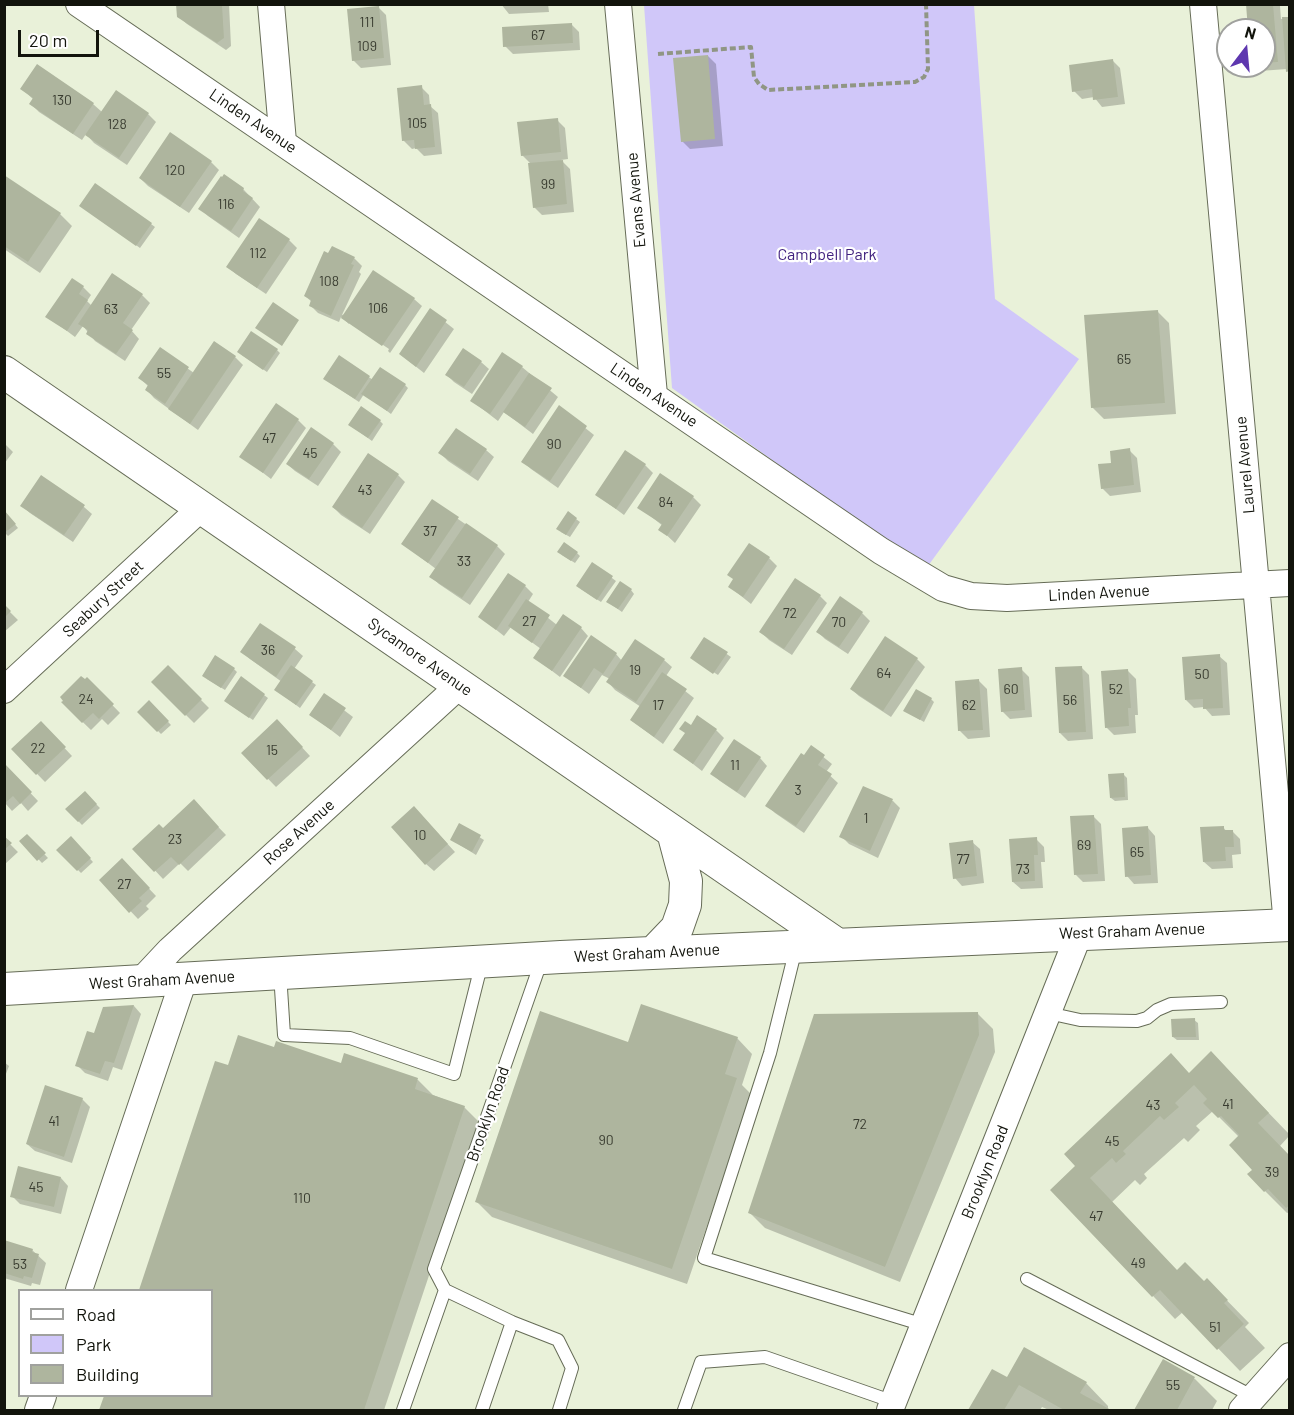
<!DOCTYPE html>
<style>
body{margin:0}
#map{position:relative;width:1294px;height:1415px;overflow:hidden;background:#e9f1d9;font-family:Barlow,sans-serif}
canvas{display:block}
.frame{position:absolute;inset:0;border:6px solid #12140c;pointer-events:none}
.legend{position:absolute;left:18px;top:1289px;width:195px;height:108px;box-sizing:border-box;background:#fff;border:2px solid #a0a19e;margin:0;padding:8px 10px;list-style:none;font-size:18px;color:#12140c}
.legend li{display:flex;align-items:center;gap:12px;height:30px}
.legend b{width:30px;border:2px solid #a0a19e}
.north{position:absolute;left:1216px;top:18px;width:60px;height:60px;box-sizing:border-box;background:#fff;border:2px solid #a0a19e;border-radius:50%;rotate:16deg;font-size:16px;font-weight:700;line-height:24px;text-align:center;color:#12140c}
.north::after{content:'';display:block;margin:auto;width:21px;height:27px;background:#5e37af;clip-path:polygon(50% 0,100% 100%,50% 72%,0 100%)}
.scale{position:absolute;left:18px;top:30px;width:81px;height:27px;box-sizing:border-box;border:3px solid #12140c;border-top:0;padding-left:8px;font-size:18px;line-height:21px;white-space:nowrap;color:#12140c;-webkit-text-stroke:4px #fff;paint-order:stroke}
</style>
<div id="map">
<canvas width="1294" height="1415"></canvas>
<div class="frame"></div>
<ul class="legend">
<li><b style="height:8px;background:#fff"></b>Road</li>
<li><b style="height:16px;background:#d0c7f9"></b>Park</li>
<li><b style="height:16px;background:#aeb59e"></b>Building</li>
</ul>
<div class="north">N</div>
<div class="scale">20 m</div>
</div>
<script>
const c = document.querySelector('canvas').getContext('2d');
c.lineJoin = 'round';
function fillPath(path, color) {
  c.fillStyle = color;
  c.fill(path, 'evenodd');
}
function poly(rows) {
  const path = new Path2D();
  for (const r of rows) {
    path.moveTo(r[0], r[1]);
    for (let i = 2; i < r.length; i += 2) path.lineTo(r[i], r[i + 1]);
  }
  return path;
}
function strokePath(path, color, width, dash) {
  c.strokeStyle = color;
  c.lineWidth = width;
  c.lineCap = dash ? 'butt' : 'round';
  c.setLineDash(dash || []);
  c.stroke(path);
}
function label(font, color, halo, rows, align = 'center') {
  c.font = font + ' Barlow,sans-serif';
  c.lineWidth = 4.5;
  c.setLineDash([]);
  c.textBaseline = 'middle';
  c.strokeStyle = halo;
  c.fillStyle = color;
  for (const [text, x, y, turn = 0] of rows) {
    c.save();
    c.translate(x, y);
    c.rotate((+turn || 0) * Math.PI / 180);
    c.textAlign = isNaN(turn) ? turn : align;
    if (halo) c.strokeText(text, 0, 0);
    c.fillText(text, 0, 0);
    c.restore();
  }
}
const green = poly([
 [644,5,974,5,995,299,1079,359,925,570,672,388]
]);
const shadow = poly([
 [178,4,229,4,231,46,226,50,187,24,178,16],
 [501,4,548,4,549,12,509,14],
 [1248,4,1278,4,1280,6,1281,19,1290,18,1290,73,1287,69,1260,71,1255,66,1264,66,1264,30,1250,30],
 [378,7,386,15,391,65,361,68,353,60],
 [571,24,579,32,580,50,513,54,505,46],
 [708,56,716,64,723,146,690,149,682,141],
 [1112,60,1120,68,1125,104,1102,107,1094,97,1082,99,1074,91],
 [421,87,429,95,430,106,438,113,442,154,424,156,416,148,412,149,404,141],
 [22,89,93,104,102,112,116,92,148,114,156,122,127,165,94,143,86,134,82,140,39,112,31,104,34,100],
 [557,120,565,128,568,159,561,160,570,169,574,212,542,215,534,207,530,163,522,155],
 [211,162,219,170,189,213,148,186,140,178],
 [4,176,60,214,72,226,40,273,4,249],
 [225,176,244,190,260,207,239,238,208,216,200,208],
 [81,206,151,224,155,227,140,248],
 [289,240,297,248,266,294,236,274,228,267],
 [354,258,362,266,359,272,361,274,342,315,414,299,422,306,390,353,388,351,389,349,349,322,349,324,341,317,339,322,318,313,310,305,312,302,305,296],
 [83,287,91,295,87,301,92,306,142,295,150,303,131,330,139,339,125,361,95,341,83,326,75,337,47,316],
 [430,310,454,329,424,373,400,354],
 [1157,311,1169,323,1176,414,1104,419,1092,407],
 [160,349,194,373,235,357,243,365,198,430,154,398,147,390,149,387,140,378],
 [277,350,280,353,267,372,242,355],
 [340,357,373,380,405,385,408,388,391,414,364,394,359,402,329,382],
 [481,362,489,369,472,394,454,382,447,375],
 [522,367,558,397,533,434,504,412,498,421,472,401],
 [559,407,594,435,558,488,531,469,523,461],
 [298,420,306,428,271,479,241,456],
 [380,421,383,424,372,441,354,428],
 [4,443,13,452,4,464],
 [333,444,341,452,318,486,295,471,287,464],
 [486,450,494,457,478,481,448,461,440,453],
 [1129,450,1137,458,1141,492,1110,496,1102,488,1113,464],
 [645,465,653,473,624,515,597,495],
 [398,475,405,482,370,534,341,515,333,507],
 [41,478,84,507,92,514,73,542,30,513,22,506],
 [693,497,701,505,675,543,660,529,663,526,639,507],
 [432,501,497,546,505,554,470,605,439,584,431,577,436,569,403,544],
 [4,511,18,528,8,536,4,532],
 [576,519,580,522,570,537,561,532],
 [577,553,580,556,575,563,562,555],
 [769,558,777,566,751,604,730,587,734,580],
 [593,564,616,581,601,602,581,589],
 [525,586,533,594,528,602,557,625,581,628,588,636,560,677,535,658,541,649,511,627,504,636,480,617],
 [631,590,634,594,622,612,612,605],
 [820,596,827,603,792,655,769,640,761,632],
 [4,606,18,620,4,632],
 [862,613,870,621,848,654,825,639,818,632],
 [261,625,295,649,303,656,294,669,316,685,300,708,280,693,282,682,250,659,242,651],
 [705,639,731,657,718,675,693,659],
 [616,654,622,661,664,660,672,667,666,676,694,698,663,744,631,720,641,707,615,690,608,682,610,679,602,675,589,694,565,676],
 [1219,656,1227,663,1230,715,1212,716,1204,707,1194,708,1186,700],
 [917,659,925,667,891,717,859,696,851,689],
 [168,667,209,708,194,723,153,682],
 [1081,667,1089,675,1093,739,1068,741,1060,733],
 [234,669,237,672,225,690,207,679],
 [1021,669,1029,677,1032,717,1010,719,1002,711],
 [1128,671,1136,679,1138,715,1135,715,1136,733,1114,735,1106,727],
 [241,678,268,698,253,720,229,704],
 [87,679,120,713,108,725,102,719,91,730,63,703],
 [979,681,987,689,990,737,968,739,960,731],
 [324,695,353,717,340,737,310,714],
 [931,699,934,702,924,722,905,711],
 [149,702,171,725,161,734,139,712],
 [41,723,72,756,45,782,13,749],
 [285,729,310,756,276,787,243,753],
 [716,730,724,738,702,771,675,750],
 [811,747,832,764,826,772,838,783,804,833,775,813,767,805],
 [760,758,767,766,745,798,720,781,712,774],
 [4,765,38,801,28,811,21,803,12,811,5,803],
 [1123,774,1127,778,1128,800,1115,801,1111,798],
 [864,788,893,801,900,808,878,858,849,844,841,836],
 [85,793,100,808,82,825,67,809],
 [201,809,226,835,188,871,180,863,163,879,135,849,163,830],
 [422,816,455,852,434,871,426,864],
 [1093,816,1101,824,1105,881,1083,882,1076,875],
 [460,825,484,840,476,855,452,840],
 [1223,827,1227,832,1232,831,1240,839,1241,854,1232,855,1233,868,1212,869,1204,862],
 [1148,828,1155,836,1158,883,1134,884,1127,876],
 [27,836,48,858,42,863,21,841],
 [4,838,18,852,4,865],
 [71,838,93,862,81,873,58,850],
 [1036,839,1044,847,1045,862,1041,862,1043,888,1021,889,1013,882],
 [972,842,980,849,984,883,962,886,955,878],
 [122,860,156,896,146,906,149,909,138,919,101,880],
 [134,1006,141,1014,122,1070,113,1067,108,1081,85,1073,77,1065,95,1035,104,1008],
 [977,1013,993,1029,995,1052,900,1282,765,1228,749,1212],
 [1194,1020,1198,1023,1199,1040,1177,1040,1173,1037],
 [737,1038,752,1054,742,1085,752,1095,687,1284,492,1217,476,1201,629,1043],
 [276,1049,342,1065,345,1055,418,1080,433,1095,464,1107,480,1123,384,1410,101,1410,106,1396,212,1396,212,1290,140,1290,216,1063,229,1067],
 [4,1062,9,1066,4,1079],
 [1189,1074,1233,1076,1290,1135,1280,1146,1290,1157,1290,1212,1287,1213,1265,1191,1239,1137,1213,1111,1196,1126,1200,1130,1188,1142,1184,1138,1144,1174,1147,1178,1140,1185,1135,1180,1112,1202,1177,1271,1204,1283,1207,1280,1249,1323,1245,1327,1265,1348,1240,1371,1183,1312,1175,1319,1052,1190],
 [82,1099,90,1107,72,1163,35,1151,27,1144],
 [61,1178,68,1186,61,1214,20,1204,12,1196],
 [4,1242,32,1250,46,1263,40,1285,32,1283,31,1286,4,1278],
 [1163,1361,1195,1379,1217,1401,1212,1410,1135,1410],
 [993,1371,1007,1379,1086,1383,1108,1406,1108,1410,1049,1410,1042,1407,1040,1410,970,1410]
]);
const building = poly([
 [176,4,222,4,224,38,217,43,177,17],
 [1246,4,1273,4,1278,62,1264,63,1264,30,1248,30],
 [379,6,384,58,352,61,347,9],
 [1282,17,1290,17,1290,71,1286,72],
 [572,23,573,43,503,47,502,27],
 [708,55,715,139,681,142,673,58],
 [1113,59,1118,97,1093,100,1092,89,1072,92,1069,65],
 [37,64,94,103,73,134,29,104,33,98,20,89],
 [422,85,424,105,431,104,435,147,415,149,414,140,402,141,397,88],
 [116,90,149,113,119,158,85,135],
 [558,118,561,152,521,156,517,122],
 [170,132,212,161,180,207,139,178],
 [563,160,567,204,533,208,528,163],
 [224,174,244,188,243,191,253,198,231,231,198,209,221,176,222,177],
 [4,175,61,213,28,262,4,246],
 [95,183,152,223,136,246,79,206],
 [259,218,290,239,257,288,226,267],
 [332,246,355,257,351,264,354,265,331,316,309,306,311,300,304,296,324,251,328,253],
 [373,270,415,298,382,346,341,318],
 [112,273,143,294,123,323,133,330,116,354,86,334,88,330,78,324],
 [72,278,84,286,79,294,88,300,67,331,45,317],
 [273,302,299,320,282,346,255,328],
 [430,308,447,320,416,367,399,354],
 [1158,310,1165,403,1091,408,1084,315],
 [251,331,278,349,263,370,237,352],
 [214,341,236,356,190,424,168,409],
 [160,347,189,367,165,404,145,390,148,385,138,378],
 [463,348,482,361,464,387,445,375],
 [502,352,523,366,490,414,470,401],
 [339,355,370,376,355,399,323,379],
 [380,367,406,384,387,411,361,394],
 [529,373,552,388,525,427,503,412],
 [276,403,299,419,263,473,239,457],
 [559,405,587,426,550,481,521,462],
 [361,406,381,420,368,438,348,425],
 [311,427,334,443,309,479,286,464],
 [456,428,487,449,470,474,438,453],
 [1130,448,1134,485,1101,489,1098,464,1111,463,1110,451],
 [625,450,646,464,616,509,595,495],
 [368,453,399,474,362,528,332,507],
 [660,473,694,496,667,536,658,530,662,524,637,508],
 [41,475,85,505,64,535,20,506],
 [432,499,459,517,428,563,401,544],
 [4,510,16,524,4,533],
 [568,511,577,518,566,535,556,529],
 [466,523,498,545,462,598,429,577],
 [564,542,578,552,571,561,557,552],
 [749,543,770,557,743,597,728,587,733,579,727,575],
 [592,562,613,576,597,600,576,586],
 [508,573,526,585,496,630,478,617],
 [795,578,821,595,784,649,759,632],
 [620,581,632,589,618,609,606,602],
 [840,596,863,612,839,647,816,632],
 [526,599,550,615,532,643,508,626],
 [4,604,11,611,4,618],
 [563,614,582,627,552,671,533,658],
 [260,623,296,647,276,677,240,652],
 [591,635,617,653,603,674,594,668,581,688,563,676],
 [885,636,918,658,883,711,850,689],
 [704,637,728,652,713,674,690,658],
 [635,639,665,659,636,702,606,682],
 [1220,654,1223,708,1203,709,1203,699,1185,700,1182,657],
 [215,655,235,668,221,688,202,676],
 [168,665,202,699,185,716,151,682],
 [291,665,313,681,296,705,274,690],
 [1082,666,1086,732,1059,733,1055,667],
 [1022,667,1025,710,1001,712,998,669],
 [1128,669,1131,708,1128,708,1129,726,1105,728,1101,671],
 [662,672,687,689,654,737,630,720],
 [81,676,85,679,87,677,114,704,99,719,93,713,82,723,61,702,63,701,60,697],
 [241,676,265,694,249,718,224,701],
 [979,679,983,730,958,731,955,681],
 [916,689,932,698,920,720,903,711],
 [324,693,346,708,331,730,309,715],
 [149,700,169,721,157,732,137,712],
 [697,715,717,729,693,764,673,750,685,733,679,729,685,721,691,725],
 [277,719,303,747,267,780,241,753],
 [41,721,66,747,36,775,11,749],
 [734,739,761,757,737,792,710,774],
 [811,745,825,755,818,765,832,774,796,826,765,806,801,753,804,755],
 [4,763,32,792,20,804,13,796,4,804],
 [1124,773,1125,797,1110,798,1108,774],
 [863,786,893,799,870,851,839,837],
 [85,791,97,804,78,822,65,809],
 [194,799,219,827,179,865,171,857,154,872,132,849,159,824,163,828],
 [414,806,448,844,425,865,391,827],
 [1094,815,1098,874,1074,875,1070,816],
 [459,823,481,835,472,852,450,840],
 [1148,826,1151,875,1125,877,1122,828],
 [1224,826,1224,830,1233,830,1234,847,1225,847,1226,861,1203,862,1200,827],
 [27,834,46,853,37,861,19,841],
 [4,836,12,843,4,850],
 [71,836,91,858,77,871,56,850],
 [1037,837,1038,855,1034,855,1035,881,1012,882,1009,839],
 [973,840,977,876,953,879,949,843],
 [122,858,150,888,139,898,142,901,129,913,99,880],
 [641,1004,738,1037,725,1074,737,1078,672,1269,475,1202,540,1011,628,1042],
 [134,1005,114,1063,105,1061,100,1074,75,1066,87,1031,94,1033,103,1007],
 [978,1012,979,1035,885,1267,748,1213,814,1014],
 [1195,1018,1196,1037,1172,1037,1171,1019],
 [238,1035,274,1047,276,1041,341,1063,344,1053,418,1078,415,1089,465,1106,364,1410,99,1410,104,1396,212,1396,212,1290,139,1290,215,1061,228,1065],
 [1211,1051,1269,1113,1258,1123,1290,1156,1290,1205,1286,1208,1268,1189,1264,1192,1247,1174,1252,1170,1229,1145,1239,1135,1221,1116,1218,1118,1203,1103,1207,1099,1194,1085,1175,1103,1179,1107,1164,1120,1160,1116,1123,1151,1126,1154,1116,1163,1112,1158,1090,1178,1177,1270,1185,1262,1204,1281,1207,1278,1228,1300,1224,1303,1244,1324,1217,1350,1160,1290,1152,1297,1050,1190,1075,1166,1064,1154,1171,1053,1189,1073],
 [45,1085,83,1098,64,1157,26,1144],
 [18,1166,61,1177,54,1207,10,1197],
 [4,1240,33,1249,32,1252,39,1254,32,1278,24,1276,23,1279,4,1273],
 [1024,1347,1087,1382,1080,1393,1111,1410,1064,1410,1019,1385,1004,1410,968,1410,992,1369,1007,1377],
 [1163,1359,1195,1377,1177,1410,1134,1410]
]);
const path = poly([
 [658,54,751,47,754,77,759,84,768,90,915,82,924,77,928,69,926,4]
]);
const service = poly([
 [796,948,770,1053,704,1258,924,1325],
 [542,959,434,1269,445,1290,512,1322,558,1340,572,1368,559,1410],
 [280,973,284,1035,350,1038,454,1074,482,962],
 [1048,1013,1080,1020,1137,1021,1147,1018,1157,1010,1171,1004,1221,1002],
 [1027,1279,1254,1397],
 [403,1410,445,1290],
 [482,1410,512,1322],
 [684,1410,701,1362,765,1357,894,1402]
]);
const minor = poly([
 [79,4,881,551,943,588,971,596,1007,598,1290,583],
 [271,4,283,142],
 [618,4,654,395],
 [1203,4,1287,925],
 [4,690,202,507],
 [141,981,170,950,460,685],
 [79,1290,184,979],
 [38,1410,43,1396],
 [890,1410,1079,934],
 [1242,1410,1290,1356]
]);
const tertiary = poly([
 [4,372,835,943],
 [654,952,677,928,685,905,686,881,673,832],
 [4,989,561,957,1290,925]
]);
const numberNames = [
 ["111",367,22],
 ["67",538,35],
 ["109",367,46],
 ["130",62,100],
 ["105",417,123],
 ["128",117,124],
 ["120",175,170],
 ["99",548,184],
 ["116",226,204],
 ["112",258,253],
 ["108",329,281],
 ["106",378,308],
 ["63",111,309],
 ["65",1124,359],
 ["55",164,373],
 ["47",269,438],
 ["90",554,444],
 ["45",310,453],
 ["43",365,490],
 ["84",666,502],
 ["37",430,531],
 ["33",464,561],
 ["72",790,613],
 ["27",529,621],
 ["70",839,622],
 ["36",268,650],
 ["19",635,670],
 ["64",884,673],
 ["50",1202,674],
 ["60",1011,689],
 ["52",1116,689],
 ["24",86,699],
 ["56",1070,700],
 ["17",658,705],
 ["62",969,705],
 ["22",38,748],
 ["15",272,750],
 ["11",735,765],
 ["3",798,790],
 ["1",866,818],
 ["10",420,835],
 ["23",175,839],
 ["69",1084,845],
 ["65",1137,852],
 ["77",963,859],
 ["73",1023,869],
 ["27",124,884],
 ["41",1228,1104],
 ["43",1153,1105],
 ["41",54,1121],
 ["72",860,1124],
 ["90",606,1140],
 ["45",1112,1141],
 ["39",1272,1172],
 ["45",36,1187],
 ["110",302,1198],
 ["47",1096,1216],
 ["49",1138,1263],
 ["53",20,1264],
 ["51",1215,1327],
 ["55",1173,1385]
];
const streetNames = [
 ["Linden Avenue",253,121,34],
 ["Evans Avenue",636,200,-95],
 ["Linden Avenue",654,395,34],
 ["Laurel Avenue",1245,465,-95],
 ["Linden Avenue",1099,593,-3],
 ["Seabury Street",103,599,-43],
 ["Sycamore Avenue",420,657,35],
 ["Rose Avenue",299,832,-42],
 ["West Graham Avenue",1132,931,-2],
 ["West Graham Avenue",647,953,-3],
 ["West Graham Avenue",162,980,-3],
 ["Brooklyn Road",488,1114,-71],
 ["Brooklyn Road",985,1172,-68]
];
const parkNames = [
 ["Campbell Park",827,255]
];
fillPath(green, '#d0c7f9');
fillPath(shadow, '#0003');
fillPath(building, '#aeb59e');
strokePath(service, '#666c57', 14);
strokePath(minor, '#666c57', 28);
strokePath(tertiary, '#666c57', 34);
strokePath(path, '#909684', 4, [6, 3]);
strokePath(service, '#fff', 12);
strokePath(minor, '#fff', 26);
strokePath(tertiary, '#fff', 32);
label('14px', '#393c30', null, numberNames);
label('16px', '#12140c', '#fff', streetNames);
label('16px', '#41227f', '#fff', parkNames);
</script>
